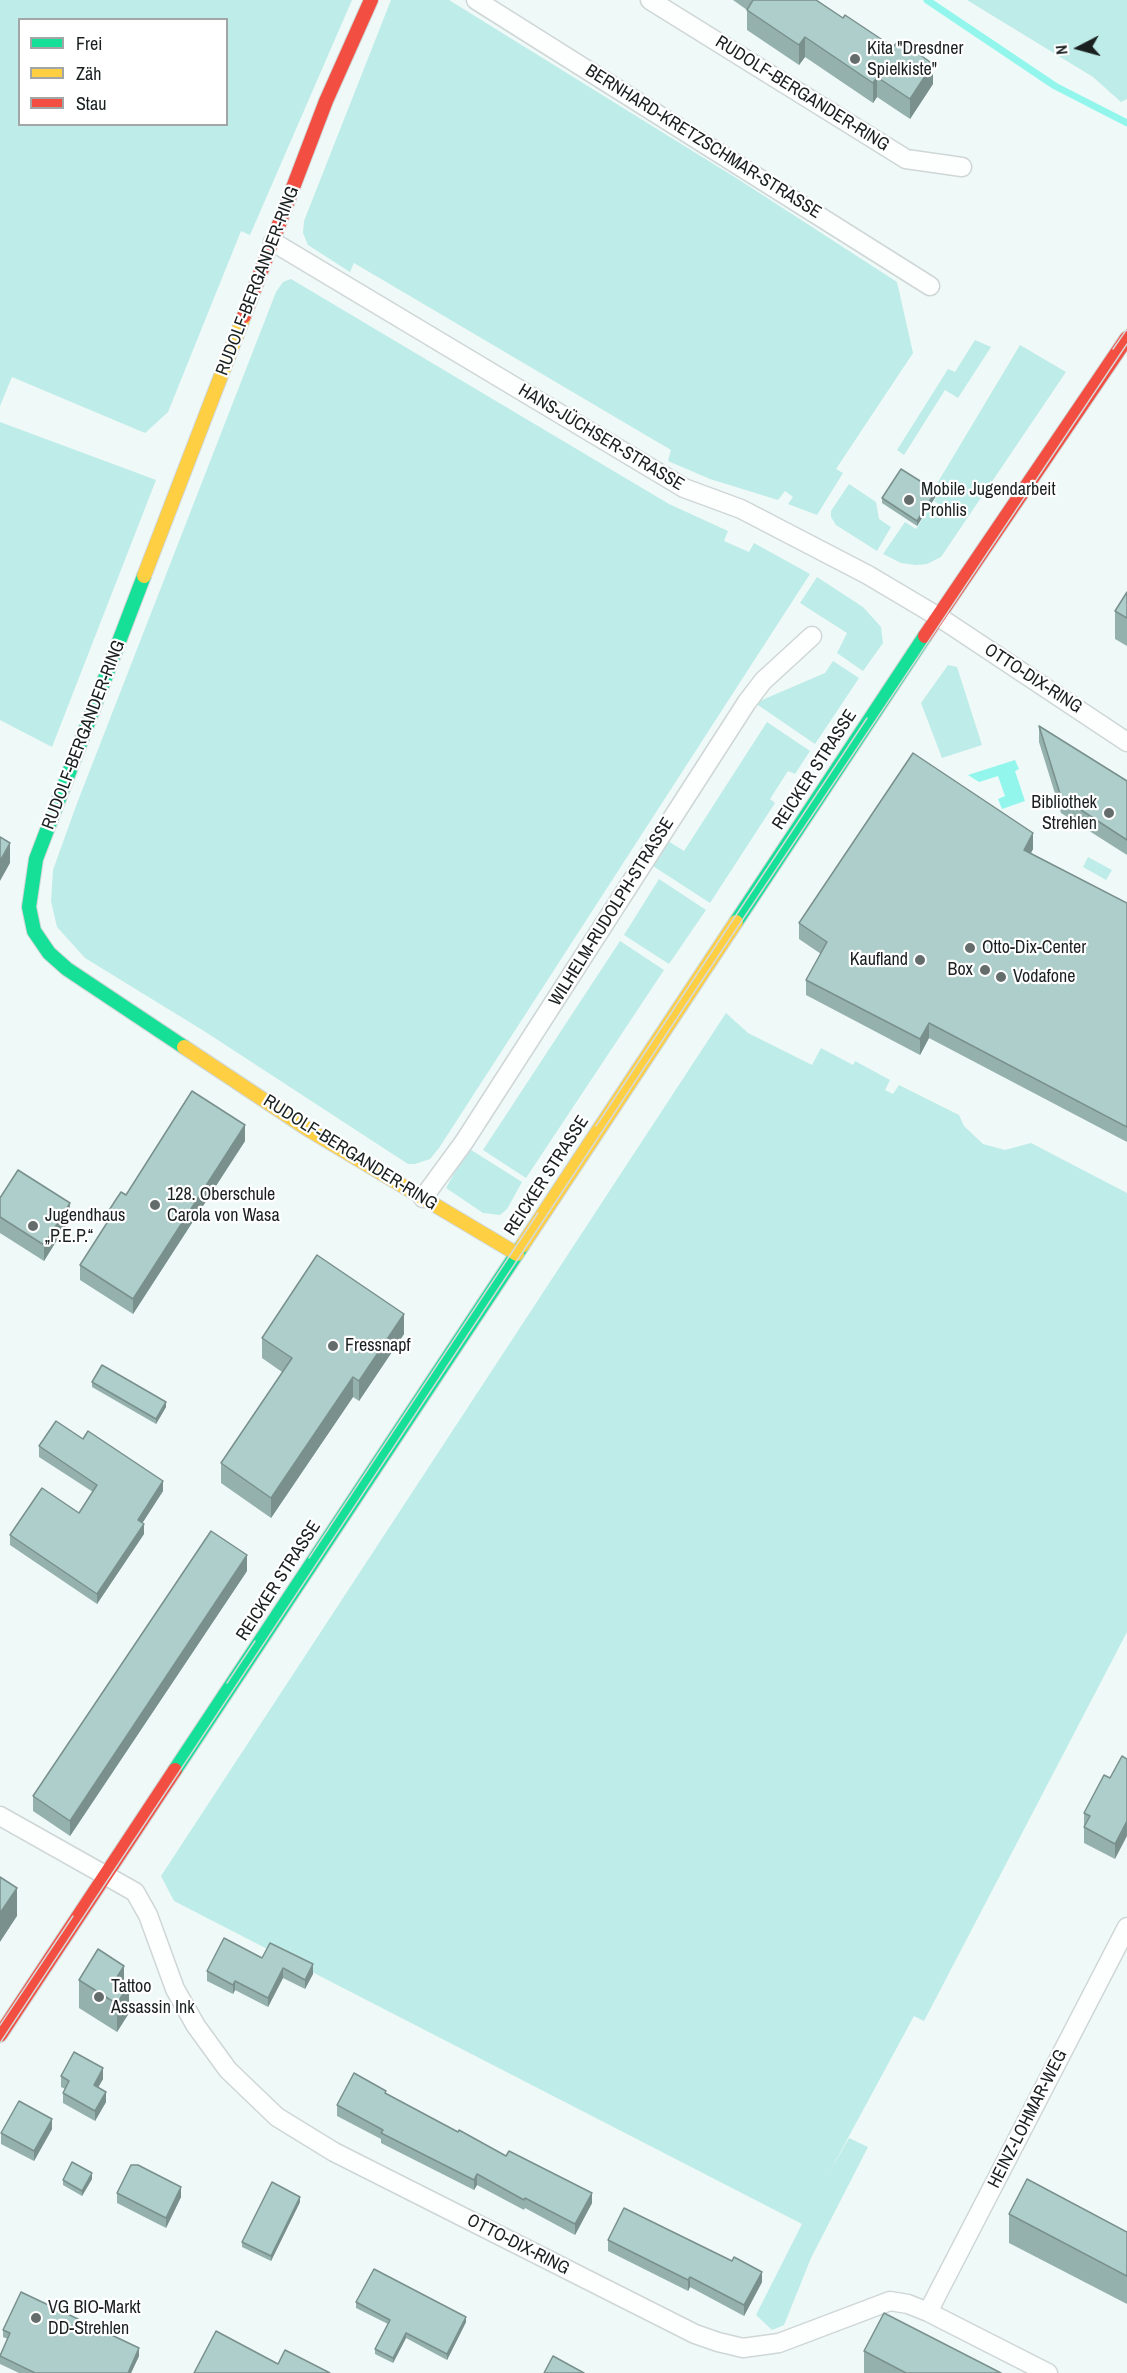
<!DOCTYPE html>
<meta charset="utf-8">
<style>
body{margin:0}
#map{position:relative;width:1127px;height:2373px;overflow:hidden;background:#eff9f8;font-family:"Archivo Narrow",sans-serif}
canvas{display:block}
.legend{position:absolute;left:18px;top:18px;width:210px;height:108px;box-sizing:border-box;background:#fff;border:2px solid #a3a6a6;margin:0;padding:8px 10px;list-style:none;font-size:18px;color:#1a2020}
.legend li{display:flex;align-items:center;gap:12px;height:30px}
.legend b{width:30px;border:2px solid #a3a6a6}
.north{position:absolute;left:1049px;top:18px;width:60px;height:60px;-webkit-text-stroke:4px #fff;paint-order:stroke;rotate:264deg;font-size:16px;font-weight:700;line-height:24px;text-align:center;color:#1a2020}
.north::after{content:'';display:block;margin:auto;width:21px;height:27px;background:#1a2020;clip-path:polygon(50% 0,100% 100%,50% 72%,0 100%)}
</style>
<div id="map">
<canvas width="1127" height="2373"></canvas>
<ul class="legend">
<li><b style="height:8px;background:#16e098"></b>Frei</li>
<li><b style="height:8px;background:#ffcf43"></b>Zäh</li>
<li><b style="height:8px;background:#f24e42"></b>Stau</li>
</ul>
<div class="north">N</div>
</div>
<script>
const c = document.querySelector('canvas').getContext('2d');
c.lineJoin = 'round';
function fillPath(path, color) {
  c.fillStyle = color;
  c.fill(path, 'evenodd');
}
function poly(rows) {
  const path = new Path2D();
  for (const r of rows) {
    path.moveTo(r[0], r[1]);
    for (let i = 2; i < r.length; i += 2) path.lineTo(r[i], r[i + 1]);
  }
  return path;
}
function strokePath(path, color, width, dash) {
  c.strokeStyle = color;
  c.lineWidth = width;
  c.lineCap = dash ? 'butt' : 'round';
  c.setLineDash(dash || []);
  c.stroke(path);
}
function label(font, color, halo, rows, align = 'center') {
  c.font = font + ' "Archivo Narrow",sans-serif';
  c.lineWidth = 4.5;
  c.setLineDash([]);
  c.textBaseline = 'middle';
  c.strokeStyle = halo;
  c.fillStyle = color;
  for (const [text, x, y, turn = 0] of rows) {
    c.save();
    c.translate(x, y);
    c.rotate((+turn || 0) * Math.PI / 180);
    c.textAlign = isNaN(turn) ? turn : align;
    if (halo) c.strokeText(text, 0, 0);
    c.fillText(text, 0, 0);
    c.restore();
  }
}
const green = poly([
 [0,0,352,0,250,235,241,231,168,412,145,433,12,377,0,406],
 [20,20,226,20,226,124,20,124],
 [391,0,449,0,741,181,897,282,913,353,836,469,843,473,817,515,788,504,793,497,785,491,778,500,710,479,668,461,671,450,354,263,350,272,308,245,303,233,304,221],
 [967,0,1127,0,1127,99,1121,102,1093,77],
 [291,279,669,504,728,531,724,541,749,552,754,543,810,574,439,1148,430,1159,415,1164,408,1164,204,1031,85,958,57,927,51,901,53,870,76,806,276,292,283,282],
 [975,340,991,347,958,398,945,390,904,455,897,450,948,369,955,372],
 [1020,345,1066,372,941,557,927,564,916,565,901,563,883,554,905,522,916,529,928,510,935,515,942,506,934,501,937,496,932,492],
 [0,422,156,480,52,747,0,720],
 [849,484,876,502,879,519,891,527,877,551,836,525,831,517,831,511],
 [817,577,863,607,881,627,883,643,863,671,837,653,847,633,800,603],
 [833,661,859,678,815,744,755,703,825,673],
 [948,665,957,667,982,745,942,758,921,703],
 [767,722,810,751,795,774,788,771,770,799,775,803,710,903,653,866,668,841,684,851],
 [1088,857,1112,870,1106,880,1083,867],
 [659,879,706,910,669,964,624,935],
 [620,941,664,970,526,1178,483,1150],
 [726,1013,748,1033,812,1065,821,1048,853,1065,855,1061,890,1080,885,1090,893,1094,899,1085,959,1115,964,1126,983,1144,1005,1150,1031,1143,1127,1193,1127,1632,924,2021,914,2016,829,2173,849,2138,868,2147,811,2258,784,2325,772,2330,756,2315,802,2224,174,1901,161,1876],
 [468,1148,522,1182,507,1209,500,1215,483,1213,446,1188]
]);
const water = poly([
 [1015,760,1019,769,1015,771,1025,801,1002,809,998,799,1005,796,998,776,979,782,968,775]
]);
const stream = poly([
 [927,0,1055,86,1127,123]
]);
const street = poly([
 [476,0,930,286],
 [650,0,906,159,962,167],
 [273,242,684,488,741,509,868,575,942,619,1127,742],
 [423,1198,464,1142,747,702,763,681,812,636],
 [0,1816,135,1892,148,1915,175,1989,196,2026,228,2070,277,2117,334,2152,695,2334,718,2342,743,2348,779,2343,890,2301,908,2304,928,2312,1048,2373],
 [928,2312,1127,1927]
]);
const fast = poly([
 [144,576,36,859,29,907,34,931,49,953,67,969,184,1047],
 [736,922,925,636],
 [175,1770,522,1246]
]);
const slow = poly([
 [144,576,244,316],
 [184,1047,309,1130,517,1254],
 [522,1246,736,922]
]);
const jam = poly([
 [244,316,326,101,371,0],
 [925,636,1127,338],
 [0,2035,175,1770]
]);
const tram = poly([
 [1113,349,1127,329],
 [596,1126,867,718],
 [309,1558,538,1213],
 [227,1683,255,1641],
 [0,2025,73,1916],
 [0,2043,697,988,1127,344]
]);
const wall = poly([
 [733,0,816,0,933,84,910,119,877,97,873,103,805,57,799,65,747,30,747,10],
 [936,496,917,526,882,503,882,498],
 [1127,592,1127,646,1115,639,1115,611],
 [1039,726,1127,781,1127,855,1061,813,1039,742],
 [1033,849,1031,853,1127,903,1127,1142,929,1038,920,1055,806,995,806,980,821,954,799,939,799,923],
 [245,1141,133,1314,80,1280,80,1265,108,1221,108,1212,126,1195],
 [0,1198,70,1219,44,1261,0,1233],
 [404,1334,359,1401,353,1397,271,1518,221,1483,221,1463,282,1372,262,1358,262,1338],
 [92,1382,166,1407,156,1424,92,1387],
 [39,1446,163,1491,142,1523,144,1534,97,1604,10,1545,10,1535,79,1513,93,1492,39,1457],
 [247,1571,70,1836,33,1811,33,1796],
 [1122,1756,1115,1859,1084,1843,1084,1813,1110,1778],
 [262,1958,313,1974,305,1989,283,1978,268,2007,235,1990,233,1994,207,1981,207,1971],
 [79,1980,124,1981,129,2013,117,2032,79,2008],
 [61,2076,103,2079,98,2087,106,2102,95,2121,63,2103,63,2093,65,2089,61,2087],
 [386,2094,592,2203,575,2235,525,2208,524,2210,477,2185,474,2190,381,2143,381,2139,337,2116,337,2105],
 [52,2129,34,2161,1,2144,1,2133],
 [92,2179,82,2196,63,2185,63,2180],
 [117,2193,181,2197,166,2228,117,2203],
 [300,2202,271,2261,242,2247,242,2242],
 [1009,2214,1127,2232,1127,2304,1009,2243],
 [608,2240,732,2261,762,2282,744,2316,690,2287,688,2291,608,2251],
 [356,2302,466,2322,447,2360,406,2338,393,2363,375,2354,375,2349,388,2324,356,2308],
 [3,2330,139,2356,131,2373,19,2373,0,2364,0,2355,8,2339,3,2337],
 [864,2351,1001,2373,864,2373]
]);
const shadedWall = poly([
 [805,37,805,57,799,65,799,45],
 [933,64,933,84,910,119,910,99],
 [877,77,877,97,873,103,873,83],
 [936,491,936,496,917,526,917,521],
 [1033,833,1033,849,1024,866,1024,850],
 [10,843,10,863,0,881,0,861],
 [929,1023,929,1038,920,1055,920,1039],
 [245,1125,245,1141,133,1314,133,1299],
 [70,1203,70,1219,44,1261,44,1245],
 [404,1314,404,1334,359,1401,359,1381],
 [353,1377,353,1397,271,1518,271,1498],
 [166,1402,166,1407,156,1424,156,1419],
 [163,1481,163,1491,138,1530,138,1520],
 [144,1524,144,1534,97,1604,97,1594],
 [247,1555,247,1571,70,1836,70,1821],
 [1127,1821,1127,1836,1115,1859,1115,1844],
 [17,1888,17,1916,0,1942,0,1913],
 [313,1964,313,1974,305,1989,305,1980],
 [124,1966,124,1992,129,1984,129,2013,117,2032,117,1977],
 [283,1968,283,1978,268,2007,268,1998],
 [235,1981,235,1990,233,1994,233,1985],
 [103,2068,103,2079,94,2095,94,2085],
 [106,2092,106,2102,95,2121,95,2111],
 [52,2119,52,2129,34,2161,34,2151],
 [92,2173,92,2179,82,2196,82,2191],
 [477,2174,477,2185,474,2190,474,2180],
 [181,2187,181,2197,166,2228,166,2218],
 [592,2193,592,2203,575,2235,575,2224],
 [300,2197,300,2202,271,2261,271,2256],
 [762,2272,762,2282,744,2316,744,2305],
 [690,2277,690,2287,688,2291,688,2280],
 [466,2317,466,2322,447,2360,447,2354],
 [406,2333,406,2338,393,2363,393,2358],
 [139,2348,139,2356,131,2373,128,2373]
]);
const building = poly([
 [753,0,816,0,843,18,845,15,893,47,899,40,933,64,910,99,877,77,873,83,805,37,799,45,747,10,753,0],
 [901,469,936,491,917,521,882,498,901,469],
 [1127,592,1127,618,1115,611,1127,592],
 [1039,726,1127,781,1127,840,1061,797,1039,726],
 [913,753,1033,833,1024,850,1127,903,1127,1127,929,1023,920,1039,806,980,827,942,799,923,913,753],
 [0,837,10,843,0,861,0,837],
 [192,1091,245,1125,133,1299,80,1265,112,1215,108,1212,115,1201,121,1192,126,1195,192,1091],
 [18,1170,70,1203,44,1245,0,1217,0,1198,18,1170],
 [317,1255,404,1314,359,1381,353,1377,271,1498,221,1463,292,1358,262,1338,317,1255],
 [102,1365,166,1402,156,1419,92,1382,102,1365],
 [56,1421,83,1439,88,1431,163,1481,138,1520,144,1524,97,1594,10,1535,42,1488,79,1513,97,1485,39,1446,56,1421],
 [211,1531,247,1555,70,1821,33,1796,211,1531],
 [1122,1756,1127,1759,1127,1821,1115,1844,1084,1827,1090,1816,1084,1813,1104,1775,1110,1778,1122,1756],
 [0,1877,17,1888,0,1913,0,1877],
 [224,1938,262,1958,270,1943,313,1964,305,1980,283,1968,268,1998,235,1981,233,1985,207,1971,224,1938],
 [98,1949,124,1966,117,1977,129,1984,117,2004,79,1980,98,1949],
 [74,2052,103,2068,94,2085,106,2092,95,2111,63,2093,69,2081,61,2076,74,2052],
 [354,2073,386,2091,385,2093,458,2132,459,2130,506,2156,509,2151,592,2193,575,2224,525,2198,524,2200,477,2174,474,2180,381,2133,383,2130,337,2105,354,2073],
 [19,2101,52,2119,34,2151,1,2133,19,2101],
 [72,2162,92,2173,82,2191,63,2180,72,2162],
 [131,2165,138,2165,181,2187,166,2218,117,2193,131,2165],
 [1027,2179,1127,2232,1127,2276,1009,2214,1027,2179],
 [272,2182,300,2197,271,2256,242,2242,272,2182],
 [624,2208,732,2261,734,2257,762,2272,744,2305,690,2277,688,2280,608,2240,624,2208],
 [374,2269,466,2317,447,2354,406,2333,393,2358,375,2349,390,2320,356,2302,374,2269],
 [21,2292,139,2348,128,2373,35,2373,0,2356,10,2333,3,2330,21,2292],
 [884,2313,1001,2373,906,2373,864,2351,884,2313],
 [216,2331,278,2364,285,2350,330,2373,194,2373,216,2331],
 [553,2356,584,2373,544,2373,553,2356]
]);
const markers = [
 [855,59,6,"#656c6c"],
 [909,500,6,"#656c6c"],
 [1109,813,6,"#656c6c"],
 [970,948,6,"#656c6c"],
 [920,960,6,"#656c6c"],
 [985,970,6,"#656c6c"],
 [1001,977,6,"#656c6c"],
 [155,1205,6,"#656c6c"],
 [33,1226,6,"#656c6c"],
 [333,1346,6,"#656c6c"],
 [99,1997,6,"#656c6c"],
 [36,2318,6,"#656c6c"]
];
const poiNames = [
 ["Kita \"Dresdner",867,49],
 ["Spielkiste\"",867,70],
 ["Mobile Jugendarbeit",921,490],
 ["Prohlis",921,511],
 ["Bibliothek",1097,803,"right"],
 ["Strehlen",1097,824,"right"],
 ["Otto-Dix-Center",982,948],
 ["Kaufland",908,960,"right"],
 ["Box",973,970,"right"],
 ["Vodafone",1013,977],
 ["128. Oberschule",167,1195],
 ["Carola von Wasa",167,1216],
 ["Jugendhaus",45,1216],
 ["„P.E.P.“",45,1237],
 ["Fressnapf",345,1346],
 ["Tattoo",111,1987],
 ["Assassin Ink",111,2008],
 ["VG BIO-Markt",48,2308],
 ["DD-Strehlen",48,2329]
];
const streetNames = [
 ["RUDOLF-BERGANDER-RING",802,94,32],
 ["BERNHARD-KRETZSCHMAR-STRASSE",703,142,32],
 ["RUDOLF-BERGANDER-RING",258,281,-69],
 ["HANS-JÜCHSER-STRASSE",601,438,31],
 ["OTTO-DIX-RING",1033,679,33],
 ["RUDOLF-BERGANDER-RING",84,735,-69],
 ["REICKER STRASSE",815,770,-57],
 ["WILHELM-RUDOLPH-STRASSE",612,912,-58],
 ["RUDOLF-BERGANDER-RING",350,1153,32],
 ["REICKER STRASSE",547,1176,-57],
 ["REICKER STRASSE",279,1581,-57],
 ["HEINZ-LOHMAR-WEG",1028,2119,-63],
 ["OTTO-DIX-RING",518,2245,27]
];
fillPath(green, '#beece8');
fillPath(water, '#92f6ed');
strokePath(stream, '#92f6ed', 7);
strokePath(street, '#cfd6d6', 21);
strokePath(fast, '#cfd6d6', 16);
strokePath(slow, '#cfd6d6', 16);
strokePath(jam, '#cfd6d6', 16);
strokePath(street, '#fdfefe', 18);
strokePath(fast, '#16e098', 14);
strokePath(slow, '#ffcf43', 14);
strokePath(jam, '#f24e42', 14);
strokePath(tram, '#d6d9d9', 1.5);
fillPath(wall, '#95b1ae');
fillPath(shadedWall, '#79908d');
fillPath(building, '#adceca');
strokePath(building, '#79908d', 1.5);
for (const [x, y, r, color] of markers) {
  const dot = new Path2D();
  dot.arc(x, y, r, 0, 2 * Math.PI);
  c.fillStyle = color;
  c.fill(dot);
  strokePath(dot, '#fff', 2);
}
label('18px', '#1a2020', '#fff', poiNames, 'left');
label('18px', '#1a2020', '#fff', streetNames);
</script>
